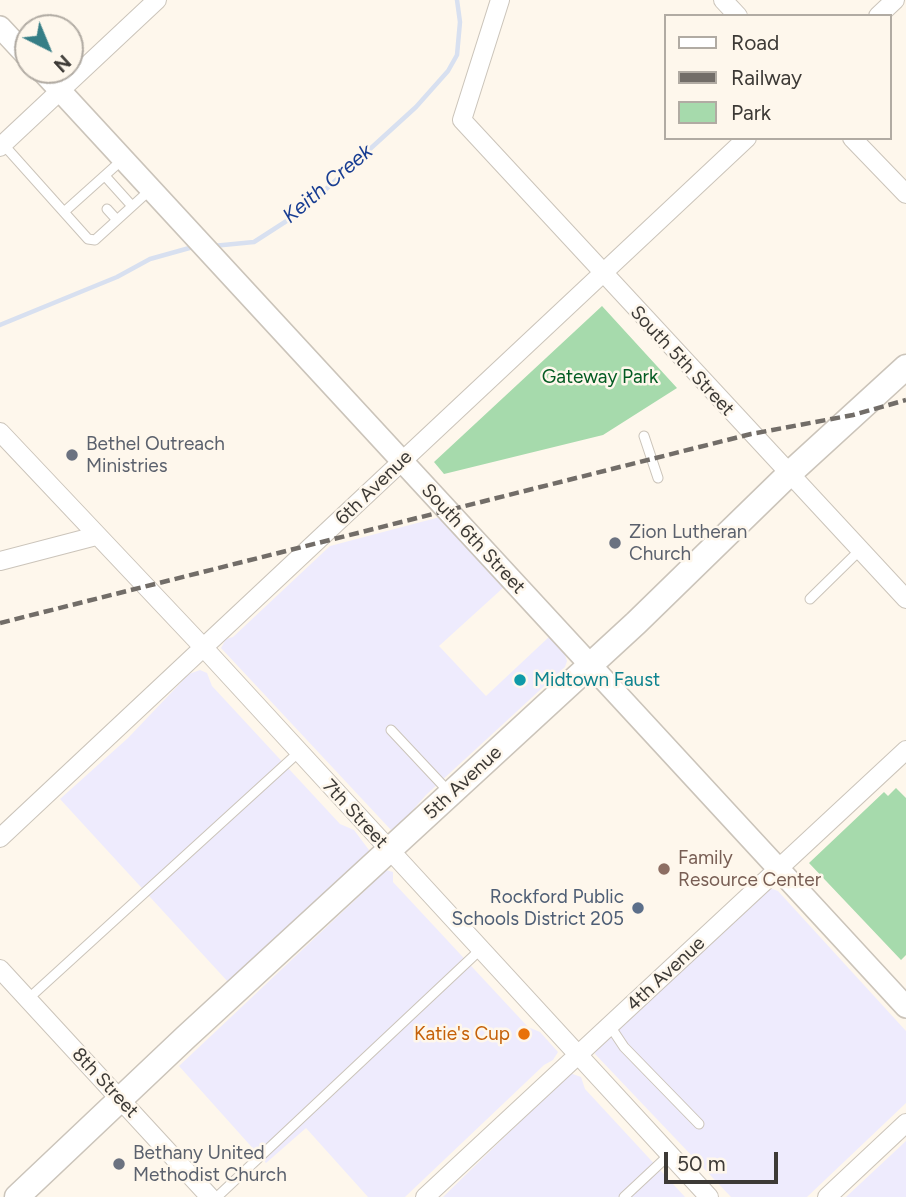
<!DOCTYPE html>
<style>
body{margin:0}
#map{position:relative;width:906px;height:1197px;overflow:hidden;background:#fef7ec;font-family:Figtree,sans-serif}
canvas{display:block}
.legend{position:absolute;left:664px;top:14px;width:228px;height:126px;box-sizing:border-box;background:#fef7ec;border:2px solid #b1aba3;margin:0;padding:9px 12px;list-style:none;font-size:21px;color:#3d3a36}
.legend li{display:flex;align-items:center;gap:14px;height:35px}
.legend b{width:35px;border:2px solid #b1aba3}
.north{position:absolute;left:14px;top:14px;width:70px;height:70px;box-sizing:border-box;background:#fef7ec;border:2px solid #b1aba3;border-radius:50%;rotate:137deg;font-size:19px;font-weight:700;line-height:28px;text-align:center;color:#3d3a36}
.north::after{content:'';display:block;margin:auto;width:24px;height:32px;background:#367e86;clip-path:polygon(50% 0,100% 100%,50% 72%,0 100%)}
.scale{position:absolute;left:664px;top:1152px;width:114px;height:32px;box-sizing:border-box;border:4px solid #3d3a36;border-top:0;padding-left:9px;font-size:21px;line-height:24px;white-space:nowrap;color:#3d3a36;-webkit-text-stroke:5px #fef7ec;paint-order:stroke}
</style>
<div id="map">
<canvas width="906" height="1197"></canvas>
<ul class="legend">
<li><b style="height:9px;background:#fff"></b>Road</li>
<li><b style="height:9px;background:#726d68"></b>Railway</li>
<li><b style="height:19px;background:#a6daac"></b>Park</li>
</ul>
<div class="north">N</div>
<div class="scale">50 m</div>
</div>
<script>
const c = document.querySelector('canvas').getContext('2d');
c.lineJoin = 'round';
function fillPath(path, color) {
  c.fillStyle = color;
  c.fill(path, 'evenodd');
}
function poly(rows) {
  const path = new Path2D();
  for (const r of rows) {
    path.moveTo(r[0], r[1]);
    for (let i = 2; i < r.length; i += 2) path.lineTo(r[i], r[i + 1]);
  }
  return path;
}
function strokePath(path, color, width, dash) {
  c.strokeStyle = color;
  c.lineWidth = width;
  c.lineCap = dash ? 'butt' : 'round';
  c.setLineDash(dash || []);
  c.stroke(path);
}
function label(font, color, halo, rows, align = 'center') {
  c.font = font + ' Figtree,sans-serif';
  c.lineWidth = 5;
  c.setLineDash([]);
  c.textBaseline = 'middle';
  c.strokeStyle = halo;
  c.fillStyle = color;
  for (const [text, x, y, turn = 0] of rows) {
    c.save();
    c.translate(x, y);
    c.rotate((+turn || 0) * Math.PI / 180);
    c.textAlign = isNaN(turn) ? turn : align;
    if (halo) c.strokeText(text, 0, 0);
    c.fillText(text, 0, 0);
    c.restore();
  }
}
const commercial = poly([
 [440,517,504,587,439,646,486,696,550,636,564,652,567,661,565,667,426,795,396,829,391,830,221,648,226,639,233,637,330,546],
 [200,670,207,673,212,686,340,824,354,830,369,850,368,855,229,983,60,799,128,738,189,674],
 [386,870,393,872,393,882,528,1027,540,1032,558,1052,553,1060,544,1065,405,1197,368,1197,306,1128,266,1163,179,1066,371,885,375,877],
 [770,888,778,891,906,1031,906,1103,807,1197,731,1197,595,1054,596,1049],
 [570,1073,581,1077,585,1089,685,1197,443,1197],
 [906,1141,906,1197,846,1197]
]);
const green = poly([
 [602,306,677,388,603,435,444,474,434,462],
 [896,788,906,798,906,955,901,960,809,863,884,792,888,796]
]);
const stream = poly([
 [213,246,254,242,302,211,416,107,448,71,457,55,460,22,457,0],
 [0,325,117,277,150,259,193,247]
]);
const service = poly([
 [3,144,88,239,95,240,150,190],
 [105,176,132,206],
 [107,209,117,220],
 [64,212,122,160],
 [644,436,658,478],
 [810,599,860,550],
 [391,730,450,793],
 [28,999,299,752],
 [610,1026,624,1047,699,1124],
 [217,1197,481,949],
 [624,1197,670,1154]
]);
const minor = poly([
 [500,0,462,120,906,599],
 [723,0,738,16],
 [878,16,895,0],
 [852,138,906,194],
 [0,147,157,0],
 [0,432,204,648,709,1197],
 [0,561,96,536],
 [0,838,747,138],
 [0,969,210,1197],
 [425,1197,906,750],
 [827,1197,906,1123]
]);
const tertiary = poly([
 [0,27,28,57],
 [41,70,906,1007]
]);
const secondary = poly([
 [17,1197,186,1037,636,623,789,474,906,367]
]);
const rail = poly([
 [0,623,751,434,853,415,906,400]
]);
const markers = [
 [72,455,7,"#6b7280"],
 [615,543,7,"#6b7280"],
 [520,680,7,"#0f9aa8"],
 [664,869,7,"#8d6e63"],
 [638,908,7,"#5c6f8a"],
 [524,1034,7,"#e8710a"],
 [119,1164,7,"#6b7280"]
];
const streetNames = [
 ["South 5th Street",682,361,47],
 ["6th Avenue",374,488,-44],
 ["South 6th Street",473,539,47],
 ["5th Avenue",463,783,-43],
 ["7th Street",355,814,47],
 ["4th Avenue",666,974,-43],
 ["8th Street",105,1083,47]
];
const parkNames = [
 ["Gateway Park",600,377]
];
const worshipNames = [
 ["Bethel Outreach",86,444],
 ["Ministries",86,466],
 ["Zion Lutheran",629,532],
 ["Church",629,554],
 ["Bethany United",133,1153],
 ["Methodist Church",133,1175]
];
const cultureNames = [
 ["Midtown Faust",534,680]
];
const educationNames = [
 ["Family",678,858],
 ["Resource Center",678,880]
];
const serviceNames = [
 ["Rockford Public",624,897],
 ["Schools District 205",624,919]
];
const foodNames = [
 ["Katie's Cup",510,1034]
];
const waterNames = [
 ["Keith Creek",328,184,-40]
];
fillPath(commercial, '#eeebfd');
fillPath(green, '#a6daac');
strokePath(stream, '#d8e0f0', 4.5);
strokePath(service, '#cbc4ba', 11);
strokePath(minor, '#cbc4ba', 20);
strokePath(tertiary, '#cbc4ba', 24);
strokePath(secondary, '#cbc4ba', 27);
strokePath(service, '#fff', 9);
strokePath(minor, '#fff', 18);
strokePath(tertiary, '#fff', 21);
strokePath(secondary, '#fff', 24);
strokePath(rail, '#726d68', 4.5, [10, 5]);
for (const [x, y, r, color] of markers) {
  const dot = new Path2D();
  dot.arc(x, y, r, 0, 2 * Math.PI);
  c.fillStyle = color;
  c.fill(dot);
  strokePath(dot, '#fef7ec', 2.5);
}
label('19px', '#3d3a36', '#fef7ec', streetNames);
label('19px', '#035b22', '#fef7ec', parkNames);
label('19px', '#5b616d', '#fef7ec', worshipNames, 'left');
label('19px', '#0d838f', '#fef7ec', cultureNames, 'left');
label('19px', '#785e54', '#fef7ec', educationNames, 'left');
label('19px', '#4e5e75', '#fef7ec', serviceNames, 'right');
label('19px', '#c56008', '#fef7ec', foodNames, 'right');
label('italic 21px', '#183d92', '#fef7ec', waterNames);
</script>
